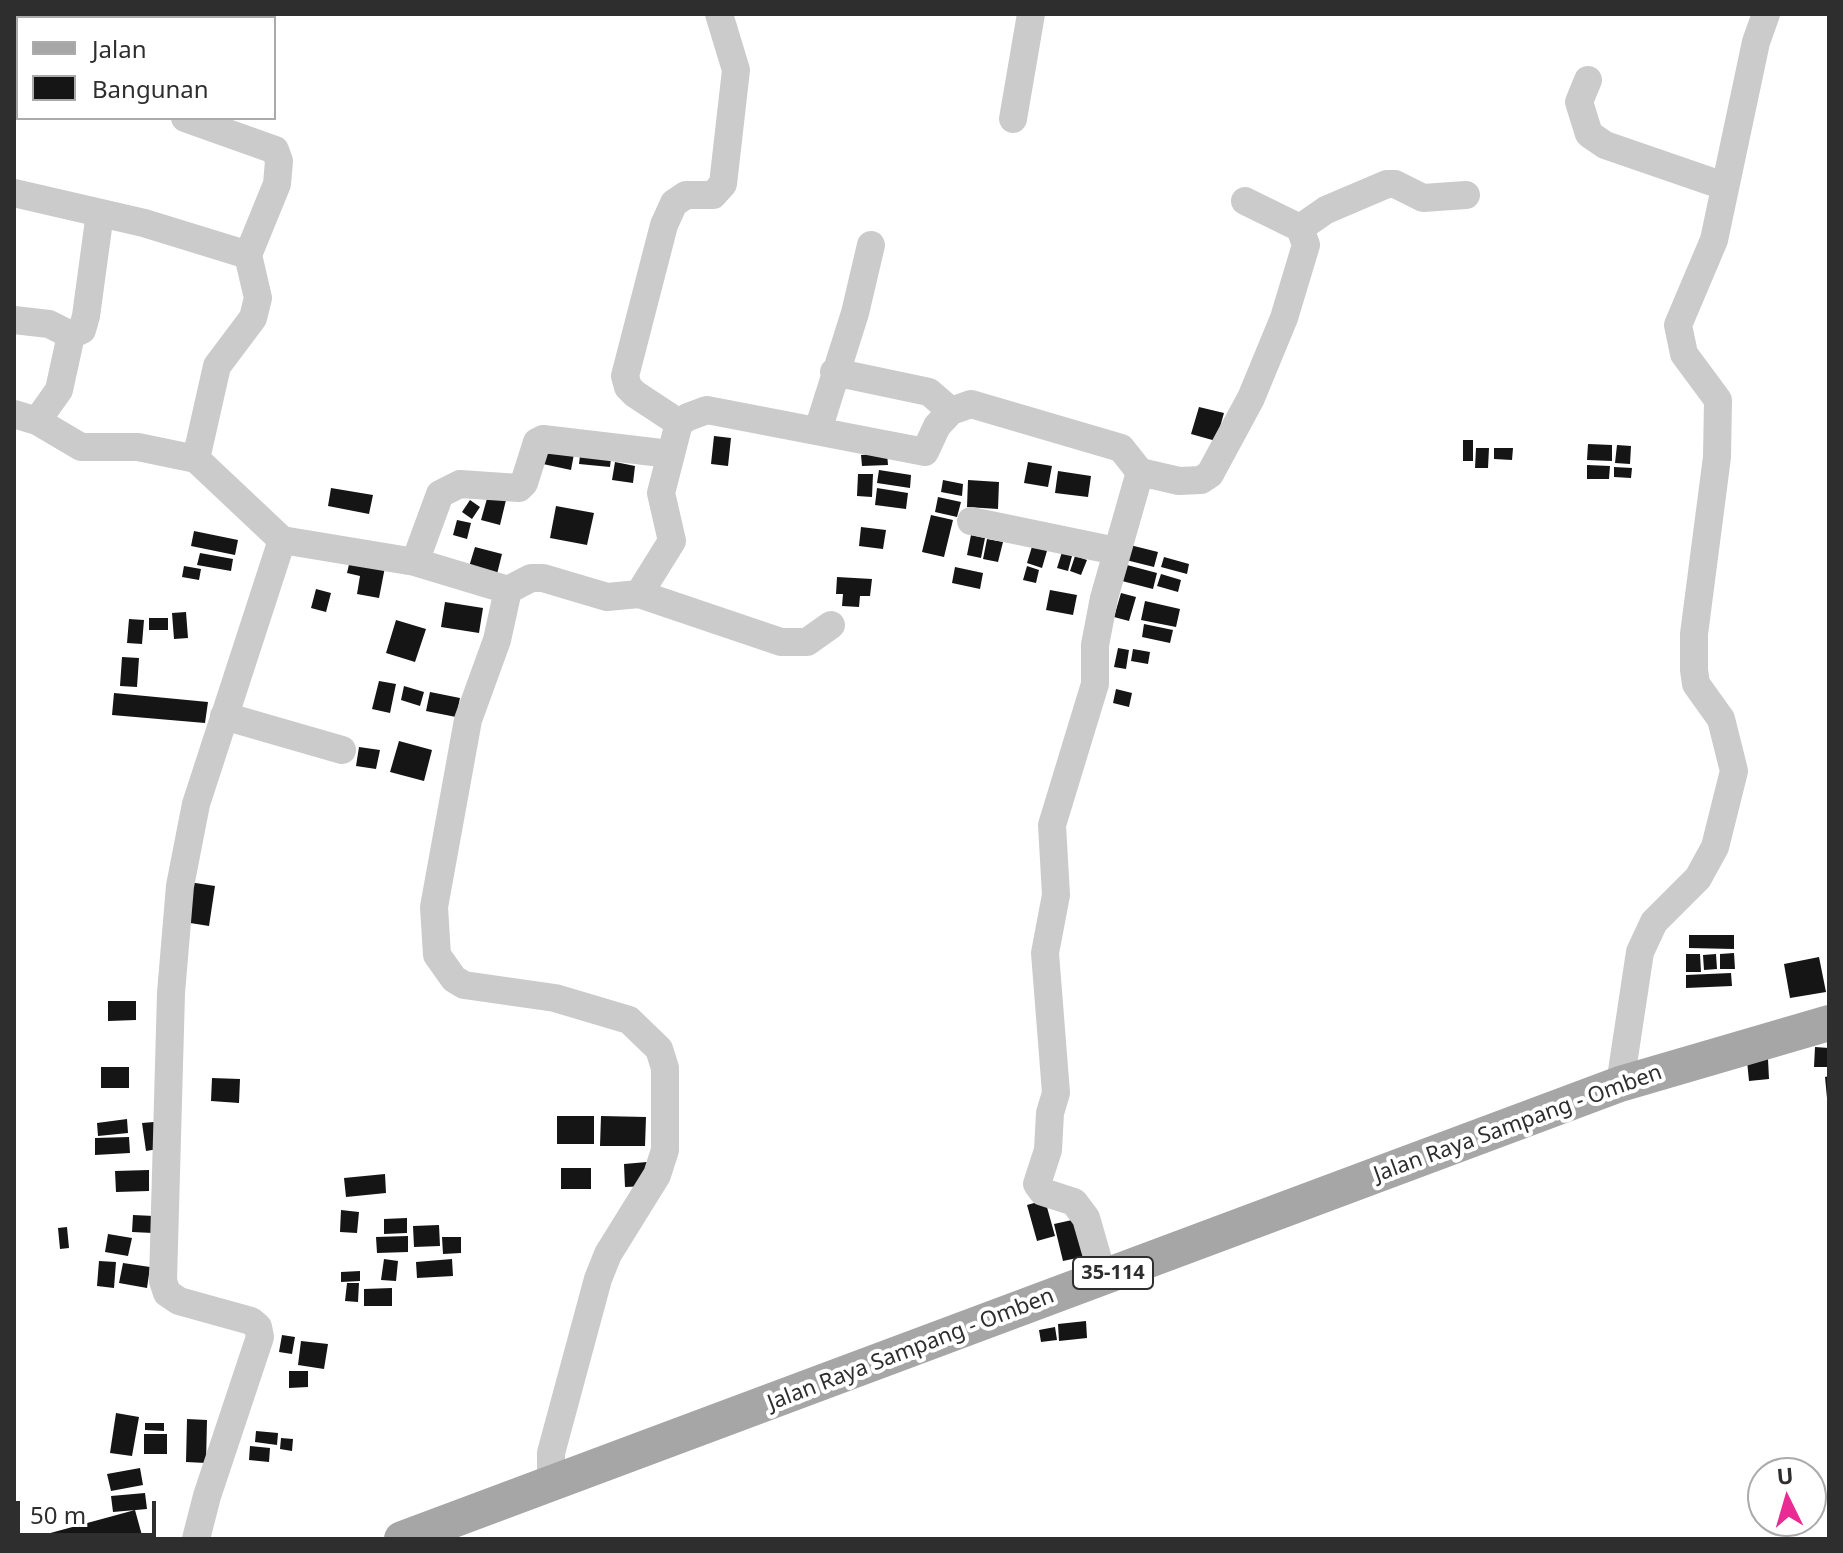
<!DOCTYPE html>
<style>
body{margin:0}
#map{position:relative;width:1843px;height:1553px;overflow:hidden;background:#fff;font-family:"Noto Sans",sans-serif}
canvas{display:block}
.frame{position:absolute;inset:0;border:16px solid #2e2e2e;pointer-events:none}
.legend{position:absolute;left:16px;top:16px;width:260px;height:104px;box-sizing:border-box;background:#fff;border:2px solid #ababab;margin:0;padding:10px 14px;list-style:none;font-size:24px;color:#2e2e2e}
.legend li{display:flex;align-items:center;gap:16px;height:40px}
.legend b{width:40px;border:2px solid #ababab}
.north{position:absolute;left:1747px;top:1457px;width:80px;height:80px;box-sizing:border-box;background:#fff;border:2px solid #ababab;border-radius:50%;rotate:355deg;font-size:22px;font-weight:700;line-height:32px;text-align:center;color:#2e2e2e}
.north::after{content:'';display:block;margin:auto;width:28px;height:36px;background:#eb2b94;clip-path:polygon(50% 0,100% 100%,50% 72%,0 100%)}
.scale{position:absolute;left:16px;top:1501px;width:140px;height:36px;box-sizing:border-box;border:4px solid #2e2e2e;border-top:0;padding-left:10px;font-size:24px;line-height:28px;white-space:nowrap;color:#2e2e2e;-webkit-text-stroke:6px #fff;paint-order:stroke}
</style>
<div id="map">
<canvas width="1843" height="1553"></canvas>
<div class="frame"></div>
<ul class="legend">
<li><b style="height:10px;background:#a6a6a6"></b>Jalan</li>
<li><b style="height:22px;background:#151515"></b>Bangunan</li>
</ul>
<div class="north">U</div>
<div class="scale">50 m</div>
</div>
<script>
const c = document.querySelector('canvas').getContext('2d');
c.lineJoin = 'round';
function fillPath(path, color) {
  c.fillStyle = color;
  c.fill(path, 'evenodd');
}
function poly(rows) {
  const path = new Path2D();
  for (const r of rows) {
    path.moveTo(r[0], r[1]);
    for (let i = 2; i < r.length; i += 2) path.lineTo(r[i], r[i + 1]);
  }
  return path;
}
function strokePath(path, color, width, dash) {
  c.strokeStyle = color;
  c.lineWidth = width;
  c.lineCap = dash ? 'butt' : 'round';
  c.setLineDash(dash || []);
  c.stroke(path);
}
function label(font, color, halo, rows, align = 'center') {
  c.font = font + ' "Noto Sans",sans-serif';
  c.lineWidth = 8;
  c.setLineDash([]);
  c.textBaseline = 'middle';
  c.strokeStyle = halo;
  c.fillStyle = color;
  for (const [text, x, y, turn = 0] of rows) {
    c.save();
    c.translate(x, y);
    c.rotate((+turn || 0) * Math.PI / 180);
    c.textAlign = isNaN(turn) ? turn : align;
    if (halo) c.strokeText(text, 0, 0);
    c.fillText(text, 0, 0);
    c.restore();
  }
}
const building = poly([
 [1199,407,1224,413,1216,441,1191,434],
 [714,436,731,438,728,466,711,464],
 [1463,440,1473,440,1473,461,1463,461],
 [1588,444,1612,445,1612,461,1587,460],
 [1617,445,1631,446,1630,464,1615,463],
 [581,447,612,450,610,467,579,464],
 [546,448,574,454,571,470,543,464],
 [1476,448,1489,448,1488,468,1475,468],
 [1494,448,1513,448,1512,460,1494,459],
 [887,453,888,465,862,466,861,455],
 [615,462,635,466,633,483,612,480],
 [1028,462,1052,466,1048,487,1024,483],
 [1587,465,1610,466,1609,479,1587,479],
 [1614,467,1632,468,1631,478,1614,477],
 [879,470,911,475,910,488,877,483],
 [1058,471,1091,476,1088,497,1055,493],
 [858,474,873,474,872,497,857,496],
 [943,480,963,484,962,496,941,492],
 [968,480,999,482,998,509,967,507],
 [331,488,373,495,369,514,328,506],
 [877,488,908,493,906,509,875,505],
 [488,495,506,500,500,525,481,520],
 [938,497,961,502,957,517,935,512],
 [470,500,480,507,472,519,462,512],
 [556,506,594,513,587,545,550,538],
 [931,515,953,520,944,557,922,552],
 [457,520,471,523,467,539,453,535],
 [861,527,886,530,883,549,859,546],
 [194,531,238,540,235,555,191,546],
 [971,535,985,538,981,558,967,555],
 [987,539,1003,542,998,562,983,559],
 [1034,540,1049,544,1042,568,1027,563],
 [1130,545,1158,552,1154,567,1126,560],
 [475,547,502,554,496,578,468,570],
 [1062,552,1072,556,1068,571,1057,568],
 [200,553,233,559,231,571,197,565],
 [1075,556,1087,560,1081,575,1070,571],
 [1164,557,1189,564,1187,574,1161,567],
 [350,560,385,567,379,598,357,594,360,576,347,573],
 [1127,565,1157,573,1153,589,1122,581],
 [184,566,201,569,199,580,182,577],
 [1027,566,1039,570,1036,583,1023,580],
 [955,567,983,573,980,589,952,583],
 [1161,574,1181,580,1178,592,1157,586],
 [837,577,872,579,870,596,860,596,859,607,842,606,843,594,836,594],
 [316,589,331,593,326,612,311,608],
 [1050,590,1077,595,1073,615,1046,610],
 [1121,593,1136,597,1129,621,1114,617],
 [1145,601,1180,609,1176,627,1141,620],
 [445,602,483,608,479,633,441,627],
 [186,612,188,638,174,639,172,613],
 [149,618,168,618,168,630,149,630],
 [129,619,144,620,142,644,127,643],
 [396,620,426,629,415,662,386,653],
 [1144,624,1173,630,1170,643,1142,637],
 [1118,648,1129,650,1126,669,1114,667],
 [1133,649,1150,652,1148,664,1131,661],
 [122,657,139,658,137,687,120,686],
 [379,681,396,684,390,713,372,709],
 [404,686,424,692,420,706,401,700],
 [1116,689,1132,693,1129,707,1113,703],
 [430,692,460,698,456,717,426,711],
 [114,693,208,702,205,723,112,715],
 [399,741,432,750,424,781,390,772],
 [359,747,380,750,376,769,356,766],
 [189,882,215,886,209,926,184,922],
 [1689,935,1734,935,1734,949,1689,948],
 [1734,953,1735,969,1720,969,1720,954],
 [1686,954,1700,954,1701,972,1686,972],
 [1716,954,1717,969,1704,970,1703,955],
 [1819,957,1826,992,1790,998,1784,964],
 [1731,973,1732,986,1686,988,1686,975],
 [108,1001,136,1001,136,1020,108,1021],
 [1815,1047,1829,1048,1829,1067,1814,1067],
 [1768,1059,1769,1079,1749,1081,1747,1061],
 [101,1067,129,1067,129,1088,101,1088],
 [1829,1076,1829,1098,1827,1098,1825,1077],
 [212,1078,240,1079,239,1103,211,1101],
 [557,1116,594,1116,594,1144,557,1144],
 [601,1116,646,1117,645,1146,600,1146],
 [127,1119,128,1133,98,1136,97,1123],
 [154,1122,158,1149,146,1151,142,1123],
 [129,1137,130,1153,95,1155,95,1138],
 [647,1162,648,1186,625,1187,624,1164],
 [561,1168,591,1168,591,1189,561,1189],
 [149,1170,149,1191,116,1192,115,1171],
 [385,1174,386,1193,346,1197,344,1178],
 [1045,1200,1055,1236,1037,1241,1027,1205],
 [341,1210,359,1212,357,1233,340,1232],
 [133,1215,154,1216,153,1233,132,1232],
 [407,1218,407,1233,384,1234,384,1219],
 [1081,1218,1091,1255,1063,1261,1054,1224],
 [439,1225,440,1246,414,1247,413,1226],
 [67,1227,69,1248,60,1249,58,1228],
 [108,1234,132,1238,128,1256,105,1252],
 [408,1236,408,1252,377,1253,376,1237],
 [442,1237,461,1237,461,1253,443,1254],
 [384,1259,398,1261,396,1281,381,1280],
 [452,1259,453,1276,417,1278,416,1262],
 [99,1261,116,1262,114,1288,97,1286],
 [123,1263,150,1267,147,1288,119,1283],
 [360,1271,360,1281,341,1282,341,1272],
 [347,1283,359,1283,358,1302,345,1301],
 [392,1288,392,1306,364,1306,364,1289],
 [1086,1321,1087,1338,1059,1341,1058,1324],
 [1055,1327,1057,1340,1041,1342,1039,1330],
 [282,1335,295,1337,292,1354,279,1352],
 [301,1341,328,1344,324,1369,298,1365],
 [289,1371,308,1371,308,1387,289,1388],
 [116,1413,139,1417,132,1456,110,1453],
 [187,1419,207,1420,206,1463,186,1462],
 [145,1423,164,1423,164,1431,145,1430],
 [256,1431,278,1433,277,1445,255,1442],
 [144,1434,167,1434,167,1454,144,1454],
 [281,1438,293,1439,292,1451,280,1449],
 [250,1446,270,1448,269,1462,249,1460],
 [140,1468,143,1485,111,1491,107,1474],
 [145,1493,147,1509,113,1512,111,1496],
 [135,1510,143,1539,32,1539,32,1538]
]);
const minor = poly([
 [185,18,186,14],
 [1588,80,1579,102,1589,134,1605,145,1724,186],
 [185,118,275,150,279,161,277,184,248,255],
 [1013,119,1031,14],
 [14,193,144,223,248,255,258,298,253,318,217,366,196,459,282,540,196,804,180,886,171,993,163,1281,167,1293,179,1301,251,1321,258,1327,260,1337,207,1496,196,1539],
 [1300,228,1326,210,1387,184,1395,184,1423,198,1466,195],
 [14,320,49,324,71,335,59,390,37,421],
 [71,335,82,330,86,316,100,213],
 [834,372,929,392,951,411],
 [14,414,37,421,81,447,138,447,196,459],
 [679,423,635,394,628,387,625,376,664,225,674,203,686,195,713,195,723,184,736,70,719,14],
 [818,430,855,313,871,245],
 [1140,472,1179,481,1201,480,1210,474,1251,398,1284,318,1306,245,1300,228,1245,201],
 [971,521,1116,551],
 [282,540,415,562,508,590],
 [415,562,440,494,460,484,519,488,524,483,537,442,543,439,670,454],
 [639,594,781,642,807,642,831,625],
 [224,716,342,750],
 [1620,1084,1640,952,1654,922,1698,878,1715,847,1734,771,1721,719,1696,684,1694,670,1694,634,1717,457,1718,400,1684,354,1678,325,1714,240,1756,42,1766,14],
 [551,1482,551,1453,598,1279,608,1254,657,1175,665,1150,665,1068,659,1049,629,1020,555,998,464,985,454,979,437,955,434,907,468,720,497,640,508,590,531,578,543,578,607,597,639,594,672,541,661,493,679,423,688,417,707,410,925,452,937,426,951,411,971,404,1121,448,1140,472,1104,598,1095,645,1095,684,1052,825,1056,895,1045,953,1056,1093,1050,1113,1048,1150,1037,1184,1043,1192,1074,1202,1086,1218,1103,1277]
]);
const major = poly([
 [402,1539,1620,1084,1829,1023]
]);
const shields = [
 [1113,1273,80]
];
const shieldNames = [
 ["35-114",1113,1273]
];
const streetNames = [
 ["Jalan Raya Sampang - Omben",1518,1124,-20],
 ["Jalan Raya Sampang - Omben",911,1350,-21]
];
fillPath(building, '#151515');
strokePath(minor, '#cbcbcb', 28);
strokePath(major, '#a6a6a6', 36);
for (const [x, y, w] of shields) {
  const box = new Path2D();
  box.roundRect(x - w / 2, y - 16, w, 32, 6);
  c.fillStyle = '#fff';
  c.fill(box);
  strokePath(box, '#2e2e2e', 2);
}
label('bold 20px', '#2e2e2e', null, shieldNames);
label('22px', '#2e2e2e', '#fff', streetNames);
</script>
